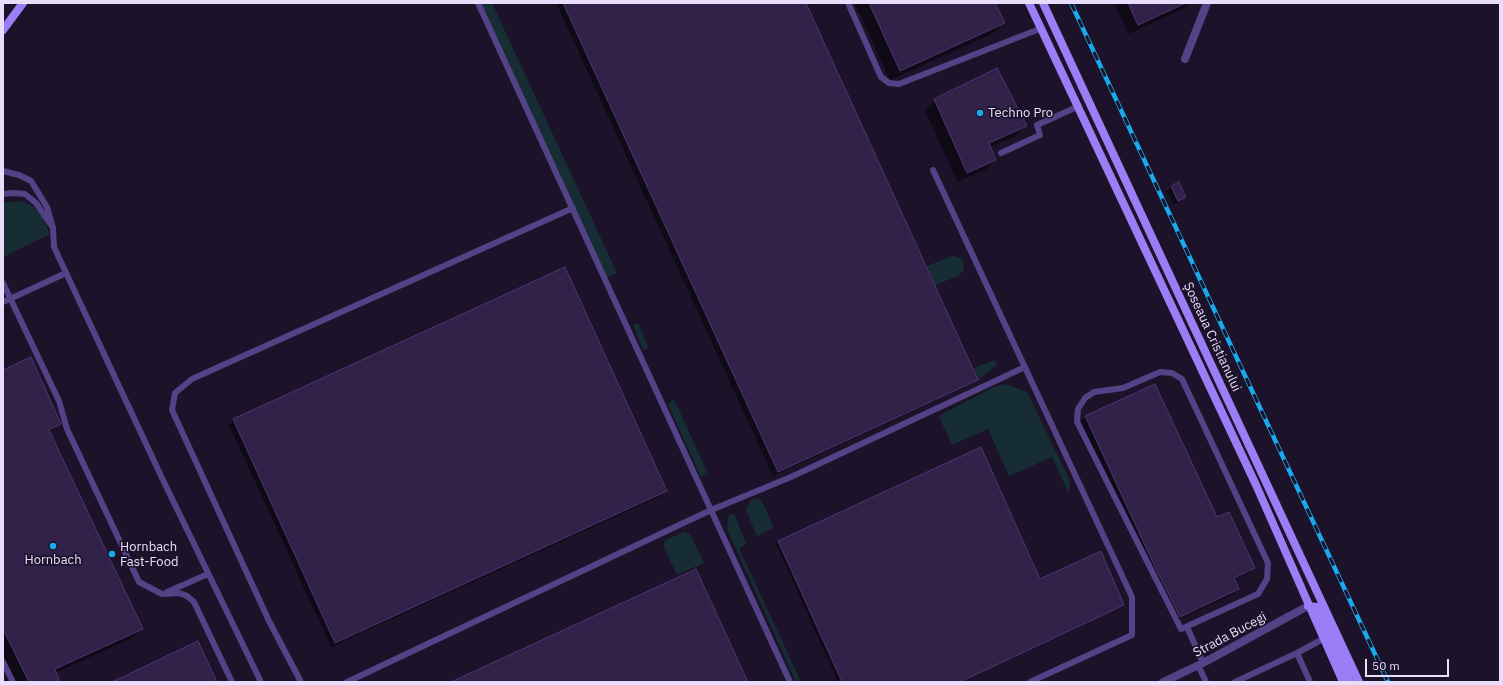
<!DOCTYPE html>
<meta charset="utf-8">
<style>
body{margin:0}
#map{position:relative;width:1503px;height:685px;overflow:hidden;background:#1c132a;font-family:"IBM Plex Sans",sans-serif}
canvas{display:block}
.frame{position:absolute;inset:0;border:4px solid #e8defc;pointer-events:none}
.scale{position:absolute;left:1365px;top:659px;width:84px;height:18px;box-sizing:border-box;border:2px solid #e8defc;border-top:0;padding-left:5px;font-size:12px;line-height:14px;white-space:nowrap;color:#e8defc;-webkit-text-stroke:3px #1c132a;paint-order:stroke}
</style>
<div id="map">
<canvas width="1503" height="685"></canvas>
<div class="frame"></div>
<div class="scale">50 m</div>
</div>
<script>
const c = document.querySelector('canvas').getContext('2d');
c.lineJoin = 'round';
function fillPath(path, color) {
  c.fillStyle = color;
  c.fill(path, 'evenodd');
}
function poly(rows) {
  const path = new Path2D();
  for (const r of rows) {
    path.moveTo(r[0], r[1]);
    for (let i = 2; i < r.length; i += 2) path.lineTo(r[i], r[i + 1]);
  }
  return path;
}
function strokePath(path, color, width, dash) {
  c.strokeStyle = color;
  c.lineWidth = width;
  c.lineCap = dash ? 'butt' : 'round';
  c.setLineDash(dash || []);
  c.stroke(path);
}
function label(font, color, halo, rows, align = 'center') {
  c.font = font + ' "IBM Plex Sans",sans-serif';
  c.lineWidth = 3.5;
  c.setLineDash([]);
  c.textBaseline = 'middle';
  c.strokeStyle = halo;
  c.fillStyle = color;
  for (const [text, x, y, turn = 0] of rows) {
    c.save();
    c.translate(x, y);
    c.rotate((+turn || 0) * Math.PI / 180);
    c.textAlign = isNaN(turn) ? turn : align;
    if (halo) c.strokeText(text, 0, 0);
    c.fillText(text, 0, 0);
    c.restore();
  }
}
const green = poly([
 [480,3,492,3,617,273,607,278],
 [23,201,34,207,42,217,50,234,3,257,3,203],
 [953,256,962,259,964,265,963,271,958,276,935,285,927,266],
 [638,323,649,348,643,350,633,325],
 [995,360,997,364,978,380,974,368],
 [1006,384,1027,392,1070,481,1069,494,1052,457,1009,476,988,429,952,445,939,417,942,414,994,387],
 [674,399,708,474,701,477,668,404],
 [757,498,762,501,774,528,757,536,746,510,751,500],
 [731,514,735,515,746,544,739,548,801,682,796,682,727,529,728,517],
 [684,532,690,534,704,563,677,575,664,547,665,540]
]);
const shadow = poly([
 [556,3,804,3,977,380,972,384,773,476],
 [855,3,994,3,1003,23,994,33,890,80],
 [1114,3,1189,3,1183,9,1128,34],
 [935,100,1026,126,1016,136,990,147,995,160,985,170,957,182,925,110],
 [1172,186,1185,197,1173,205,1167,191],
 [3,371,60,424,49,434,142,629,134,637,55,673,59,682,16,682,3,654],
 [1086,417,1253,568,1249,573,1234,580,1238,589,1233,594,1175,621,1150,571,1081,421],
 [234,420,666,491,661,496,331,647,229,425],
 [980,448,1039,580,1122,605,961,682,838,682,776,544]
]);
const building = poly([
 [563,3,806,3,978,380,778,472,563,3],
 [869,3,995,3,1005,23,900,71,869,3],
 [1128,3,1186,3,1138,25,1128,3],
 [997,68,1027,126,989,143,996,160,967,173,934,99,997,68],
 [1179,182,1186,197,1178,201,1171,186,1179,182],
 [565,267,667,491,335,643,233,419,565,267],
 [31,357,61,424,49,430,143,629,55,669,60,682,29,682,3,629,3,370,31,357],
 [1155,384,1217,517,1229,512,1255,568,1234,578,1239,589,1180,617,1155,567,1085,416,1155,384],
 [981,447,1040,579,1101,551,1124,605,960,682,842,682,778,541,981,447],
 [696,569,748,682,451,682,696,569],
 [198,641,217,682,112,682,198,641]
]);
const service = poly([
 [478,3,790,682],
 [849,5,881,77,889,83,899,84,1042,28],
 [1001,153,1040,135,1037,125,1079,106],
 [933,170,1132,597,1132,635,1030,682],
 [3,171,19,175,31,181,47,207,53,228,54,247,162,478,261,682],
 [3,194,12,193,25,194,36,203,51,225],
 [3,283,59,401,67,429,139,582,162,594,179,593,187,596,194,602,232,682],
 [3,302,66,273],
 [1160,372,1172,373,1182,379,1268,563,1267,579,1258,594,1181,629,1077,422,1078,409,1085,398,1094,392,1123,388,1160,372],
 [167,592,208,574],
 [1187,627,1203,663],
 [3,662,13,682],
 [1198,665,1206,682],
 [301,682,269,621,172,410,175,393,192,379,203,374,573,208],
 [347,682,711,510,791,477,1025,367],
 [1235,682,1297,653],
 [1310,682,1297,653,1323,639]
]);
const minor = poly([
 [1185,59,1207,3]
]);
const tertiary = poly([
 [1163,682,1203,663,1308,606]
]);
const secondary = poly([
 [1029,3,1256,485,1343,682],
 [1043,3,1359,682],
 [3,30,23,3],
 [1308,606,1317,607,1350,682]
]);
const rail = poly([
 [1071,3,1388,682]
]);
const markers = [
 [980,113,4,"#19a9ed"],
 [53,546,4,"#19a9ed"],
 [112,554,4,"#19a9ed"]
];
const poiNames = [
 ["Techno Pro",988,113],
 ["Hornbach",120,547],
 ["Fast-Food",120,562],
 ["Hornbach",53,560,"center"]
];
const streetNames = [
 ["Șoseaua Cristianului",1212,337,65],
 ["Strada Bucegi",1230,635,-28]
];
fillPath(green, '#162e33');
fillPath(shadow, '#0007');
fillPath(building, '#322149');
strokePath(building, '#4f3473', 1);
strokePath(service, '#534285', 6);
strokePath(minor, '#534285', 8);
strokePath(tertiary, '#534285', 8);
strokePath(secondary, '#9b7df5', 8);
strokePath(rail, '#19a9ed', 4.5);
strokePath(rail, '#1c132a', 3, [9]);
for (const [x, y, r, color] of markers) {
  const dot = new Path2D();
  dot.arc(x, y, r, 0, 2 * Math.PI);
  c.fillStyle = color;
  c.fill(dot);
  strokePath(dot, '#1c132a', 1.5);
}
label('13px', '#e8defc', '#1c132a', poiNames, 'left');
label('13px', '#e8defc', '#1c132a', streetNames);
</script>
